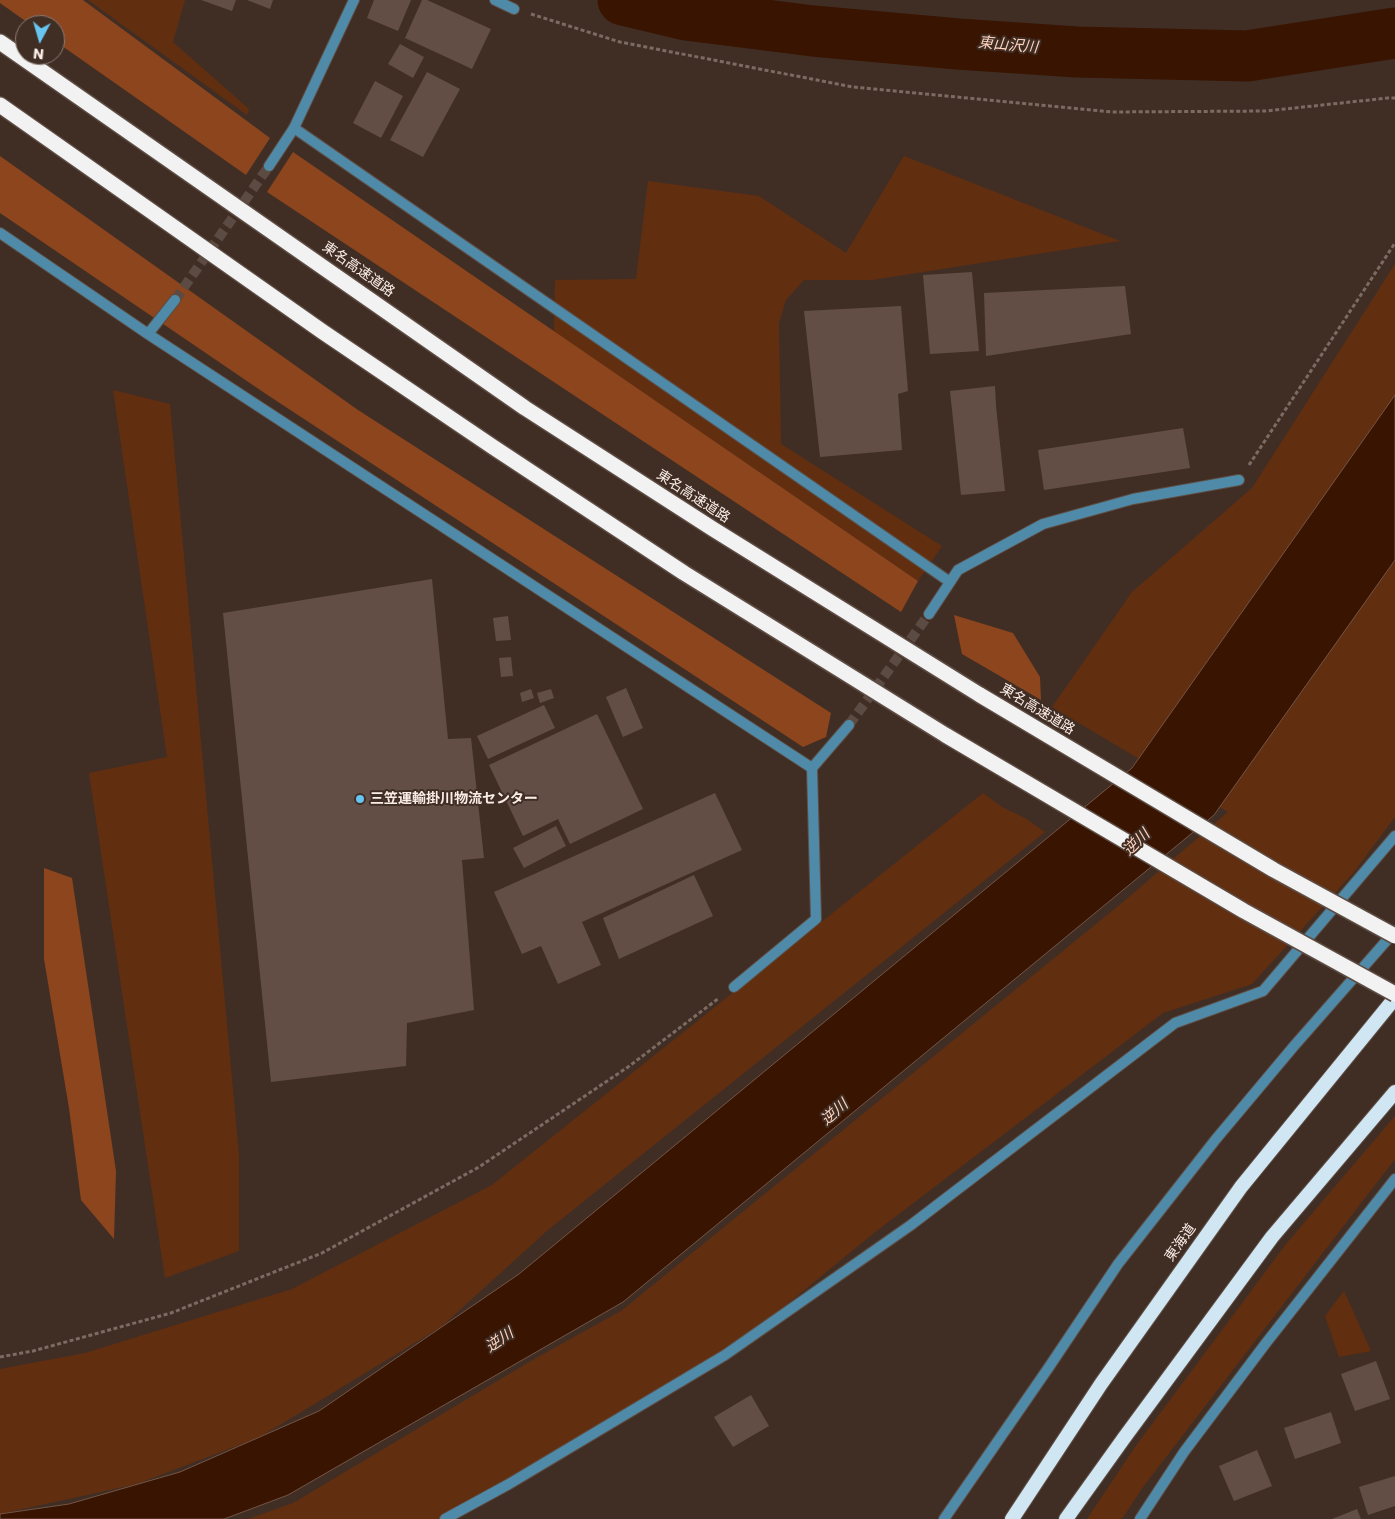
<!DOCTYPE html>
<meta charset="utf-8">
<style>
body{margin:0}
#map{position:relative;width:1395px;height:1519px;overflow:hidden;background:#402e25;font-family:Poppins,sans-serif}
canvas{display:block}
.north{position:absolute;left:15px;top:15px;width:50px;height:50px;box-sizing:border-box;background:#402e25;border:1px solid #8a7a73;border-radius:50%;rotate:186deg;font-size:14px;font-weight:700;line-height:20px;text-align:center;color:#faede7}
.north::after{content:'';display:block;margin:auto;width:18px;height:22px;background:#68c4f0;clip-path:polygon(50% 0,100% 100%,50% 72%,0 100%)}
</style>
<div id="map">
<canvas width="1395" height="1519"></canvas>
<div class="north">N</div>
</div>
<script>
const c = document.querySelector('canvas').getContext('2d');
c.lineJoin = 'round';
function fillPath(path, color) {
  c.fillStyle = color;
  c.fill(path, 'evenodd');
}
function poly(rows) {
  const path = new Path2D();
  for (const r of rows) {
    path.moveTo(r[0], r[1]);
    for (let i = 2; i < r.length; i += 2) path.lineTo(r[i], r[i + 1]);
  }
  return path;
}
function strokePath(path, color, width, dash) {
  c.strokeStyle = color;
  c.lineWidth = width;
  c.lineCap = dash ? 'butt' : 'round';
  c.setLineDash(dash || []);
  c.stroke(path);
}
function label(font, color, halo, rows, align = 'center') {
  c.font = font + ' Poppins,"Noto Sans JP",sans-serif';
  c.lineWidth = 4;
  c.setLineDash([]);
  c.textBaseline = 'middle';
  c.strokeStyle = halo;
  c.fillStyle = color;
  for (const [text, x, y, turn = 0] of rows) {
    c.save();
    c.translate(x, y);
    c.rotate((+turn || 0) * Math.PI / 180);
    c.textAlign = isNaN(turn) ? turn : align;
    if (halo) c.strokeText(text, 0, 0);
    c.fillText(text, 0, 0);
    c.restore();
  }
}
const green = poly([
 [88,0,185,0,173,42,249,109,247,115],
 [904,156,1120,241,872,280,804,280,786,300,779,323,781,444,942,546,918,581,554,332,555,280,636,279,648,181,759,196,846,253],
 [1395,264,1395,817,1354,872,1252,984,1163,1013,874,1233,725,1355,445,1519,248,1519,293,1503,536,1358,621,1311,1123,902,1228,812,1052,707,1132,592,1252,488],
 [113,390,170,404,239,1155,239,1251,165,1278,89,773,167,757],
 [983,793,1002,807,1025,818,1045,832,548,1230,441,1327,260,1437,137,1484,0,1514,0,1369,85,1353,292,1289,492,1185],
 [1395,1116,1395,1159,1143,1487,1122,1519,1087,1519,1135,1447,1286,1244],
 [1344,1291,1371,1351,1339,1357,1325,1316]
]);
const forest = poly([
 [0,0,83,0,270,138,246,175,55,41,55,25,31,25,0,3],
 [293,152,918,581,901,612,267,192],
 [0,156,358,410,831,713,826,737,803,747,266,394,0,213],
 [954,615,1013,633,1040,677,1041,700,962,654],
 [44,868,72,878,116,1171,114,1239,81,1200,69,1108,44,959]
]);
const water = poly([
 [1395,395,1395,560,1214,815,623,1302,288,1495,224,1519,0,1519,0,1514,69,1504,180,1472,319,1411,519,1274,1132,768,1395,395]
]);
const river = poly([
 [623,0,686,15,813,31,958,44,1077,52,1247,56,1395,33]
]);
const building = poly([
 [201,0,236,0,232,11],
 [247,0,273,0,270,9],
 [374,0,411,0,398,31,367,18],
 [422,0,427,0,491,29,472,69,405,38],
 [400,44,424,57,413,78,388,64],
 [427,72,460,89,423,157,390,140],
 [375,81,403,96,381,138,353,123],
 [972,272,979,351,930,354,923,275],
 [1125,286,1131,334,986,356,984,293],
 [901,306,908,391,898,394,902,450,820,457,804,311],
 [995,386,996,406,1005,491,961,495,950,391],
 [1183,428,1190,468,1044,490,1038,450],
 [432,579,448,739,471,738,484,858,462,860,474,1010,407,1023,406,1066,271,1082,223,613],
 [508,616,511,640,496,641,493,618],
 [511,657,513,676,501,677,499,658],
 [626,688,643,728,623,737,606,697],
 [531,689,534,698,522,702,520,693],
 [551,689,554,698,540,703,537,693],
 [544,705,555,728,488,759,477,736],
 [597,714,643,809,570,844,558,819,523,836,489,765],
 [715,793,742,850,582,922,601,965,558,984,541,946,522,954,494,892],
 [556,826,566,846,524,868,513,848],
 [694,875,713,916,619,959,603,918],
 [1376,1361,1390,1399,1355,1411,1341,1374],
 [751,1395,769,1426,733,1447,714,1417],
 [1331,1412,1341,1443,1295,1459,1284,1428],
 [1257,1450,1272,1486,1234,1501,1219,1466],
 [1395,1476,1395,1506,1368,1515,1359,1487],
 [1357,1509,1361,1519,1332,1519]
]);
const minorTunnel = poly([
 [175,300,269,166],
 [849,725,929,614]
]);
const path = poly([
 [531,14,620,42,853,87,1112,112,1266,111,1388,98,1395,98],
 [1249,465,1395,243],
 [0,1357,33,1351,171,1313,322,1253,479,1167,628,1067,719,998]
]);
const service = poly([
 [294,128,354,0]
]);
const minor = poly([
 [495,0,514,9],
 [269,166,294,128,950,582],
 [0,233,148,334,812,768],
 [148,334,175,300],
 [929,614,958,570,1043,524,1133,499,1239,480],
 [734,987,816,919,812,768,849,725],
 [445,1519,509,1484,725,1355,911,1225,1175,1023,1263,991,1395,836]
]);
const tertiary = poly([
 [944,1519,1049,1367,1118,1264,1216,1139,1294,1046,1395,931],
 [1140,1519,1184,1452,1266,1343,1395,1179]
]);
const trunk = poly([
 [1012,1519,1101,1384,1241,1187,1395,998],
 [1066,1519,1124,1438,1272,1237,1395,1092]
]);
const motorway = poly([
 [0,42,525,408,713,529,980,695],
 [0,105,323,332,493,447,684,573,947,736]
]);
const motorwayBridge = poly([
 [980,695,1274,870,1395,936],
 [947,736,1244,911,1395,994]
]);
const markers = [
 [360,799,5,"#68c4f0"]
];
const streetNames = [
 ["東名高速道路",358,270,35],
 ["東名高速道路",693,497,33],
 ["東名高速道路",1037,710,31],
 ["東海道",1181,1243,-55]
];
const poiNames = [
 ["三笠運輸掛川物流センター",370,799]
];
const waterNames = [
 ["東山沢川",1008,46,5],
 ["逆川",1137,843,-45],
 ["逆川",835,1113,-41],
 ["逆川",500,1341,-34]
];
fillPath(green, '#622e10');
fillPath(forest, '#8c451d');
fillPath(water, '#391401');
strokePath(water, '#735546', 1);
strokePath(river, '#391401', 51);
fillPath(building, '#624e44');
strokePath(minorTunnel, '#5c4b42', 10, [10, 5]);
strokePath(service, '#5e4d44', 12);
strokePath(minor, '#5e4d44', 12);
strokePath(tertiary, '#5e4d44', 12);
strokePath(trunk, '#5e4d44', 16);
strokePath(motorway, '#5e4d44', 18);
strokePath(path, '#7b6b63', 3, [4, 2.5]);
strokePath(service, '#4f8ba8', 10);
strokePath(minor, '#4f8ba8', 10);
strokePath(tertiary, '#4f8ba8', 10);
strokePath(trunk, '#d0e6f2', 14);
strokePath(motorway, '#f2f2f2', 15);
strokePath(motorwayBridge, '#5e4d44', 18, []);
strokePath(motorwayBridge, '#f2f2f2', 15);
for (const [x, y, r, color] of markers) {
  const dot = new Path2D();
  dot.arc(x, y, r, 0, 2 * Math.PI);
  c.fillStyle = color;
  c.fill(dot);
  strokePath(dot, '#402e25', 2);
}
label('14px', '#faede7', '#402e25', streetNames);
label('bold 14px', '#faede7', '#402e25', poiNames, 'left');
label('italic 15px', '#ffd4bf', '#402e25', waterNames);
</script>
